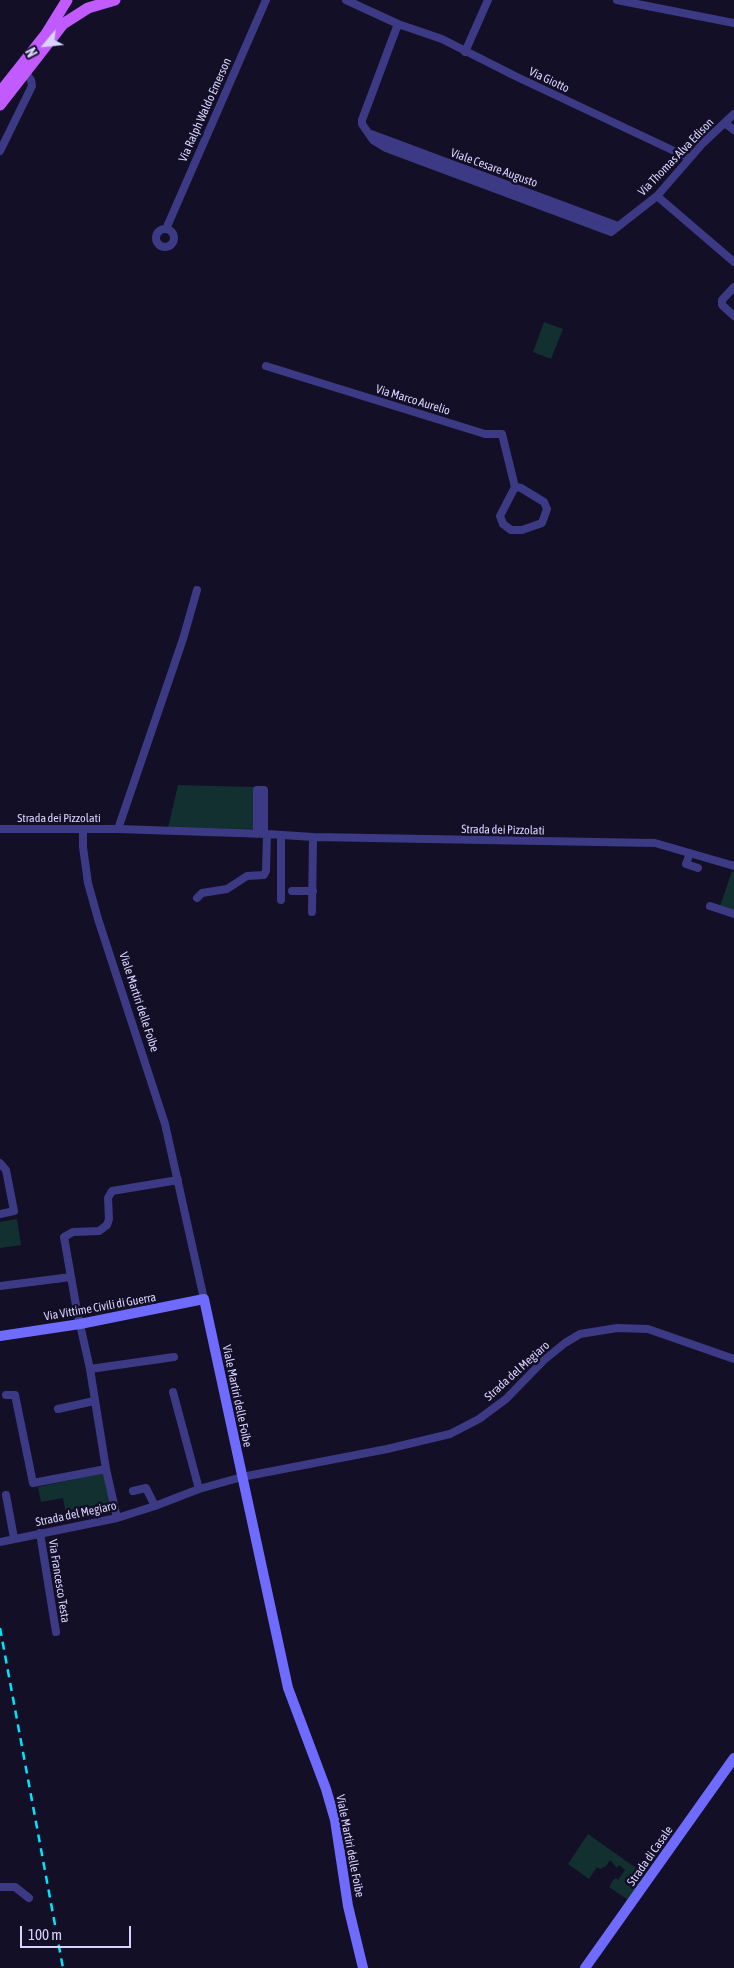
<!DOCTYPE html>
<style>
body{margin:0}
#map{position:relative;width:734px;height:1968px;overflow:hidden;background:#130f26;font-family:"Asap Condensed",sans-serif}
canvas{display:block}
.north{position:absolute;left:20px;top:20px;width:50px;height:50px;-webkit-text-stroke:4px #130f26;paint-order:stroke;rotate:242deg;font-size:14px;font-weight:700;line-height:20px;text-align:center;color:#d9d4ff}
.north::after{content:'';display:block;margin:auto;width:18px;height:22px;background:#d9d4ff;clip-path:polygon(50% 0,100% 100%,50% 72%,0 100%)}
.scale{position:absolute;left:20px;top:1926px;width:111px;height:22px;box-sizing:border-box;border:2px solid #d9d4ff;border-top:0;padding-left:6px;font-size:15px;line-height:18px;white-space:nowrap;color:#d9d4ff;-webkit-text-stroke:4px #130f26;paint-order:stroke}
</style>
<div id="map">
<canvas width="734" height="1968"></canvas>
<div class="north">N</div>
<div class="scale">100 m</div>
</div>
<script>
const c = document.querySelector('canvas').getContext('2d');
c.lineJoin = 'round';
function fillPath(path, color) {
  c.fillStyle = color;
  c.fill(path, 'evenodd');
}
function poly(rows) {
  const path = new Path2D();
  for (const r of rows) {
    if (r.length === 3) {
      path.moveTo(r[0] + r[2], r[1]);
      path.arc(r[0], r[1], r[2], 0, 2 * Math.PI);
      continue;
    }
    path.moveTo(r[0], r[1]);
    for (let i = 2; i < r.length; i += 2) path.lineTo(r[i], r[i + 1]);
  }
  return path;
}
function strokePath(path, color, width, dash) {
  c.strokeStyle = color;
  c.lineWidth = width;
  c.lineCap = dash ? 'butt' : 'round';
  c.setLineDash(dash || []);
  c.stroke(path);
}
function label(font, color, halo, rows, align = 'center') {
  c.font = font + ' "Asap Condensed",sans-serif';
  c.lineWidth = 5;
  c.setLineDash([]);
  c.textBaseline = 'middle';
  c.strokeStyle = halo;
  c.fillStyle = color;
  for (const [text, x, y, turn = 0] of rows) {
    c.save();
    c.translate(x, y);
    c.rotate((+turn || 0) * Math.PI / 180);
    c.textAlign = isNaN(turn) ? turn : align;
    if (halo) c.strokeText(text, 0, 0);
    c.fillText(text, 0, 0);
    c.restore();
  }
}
const green = poly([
 [544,322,563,329,551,359,533,352],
 [178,785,254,787,255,829,168,828],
 [732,871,734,872,734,911,720,906],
 [17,1219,21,1245,0,1248,0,1222],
 [104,1473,112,1512,67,1520,63,1498,41,1502,38,1487],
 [588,1834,646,1875,628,1900,609,1887,613,1880,616,1878,618,1880,625,1870,619,1865,617,1868,610,1860,606,1866,600,1869,597,1867,589,1879,568,1864]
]);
const street = poly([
 [346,0,398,24,442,39,515,76,689,158],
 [617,0,734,23],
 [398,24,362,120,362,124,373,140,386,148,611,232,657,196,703,143,734,114],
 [465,52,488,0],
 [725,123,734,130],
 [371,134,618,226],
 [0,151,32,86,31,80,26,73],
 [657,196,734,262],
 [166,229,266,0],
 [165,238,9],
 [734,287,722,300,722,305,734,316],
 [266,366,485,434,502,434,515,487],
 [515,487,521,488,544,502,547,509,542,523,522,530,511,530,503,524,500,516,515,487],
 [0,829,118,829,267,834,313,837,655,843,734,866],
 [118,829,183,639,197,590],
 [83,830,83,847,88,883,98,919,165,1124,204,1299],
 [257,834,257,790,264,790,264,834],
 [690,853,686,864,698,868],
 [292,891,313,891],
 [197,898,202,893,227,889,247,876,264,875,266,871,267,834],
 [281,900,281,835],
 [710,906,734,914],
 [312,912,313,837],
 [0,1163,6,1170,14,1211,0,1214],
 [0,1286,71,1277],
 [77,1311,119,1303],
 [90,1369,174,1357],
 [173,1392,199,1489],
 [6,1395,15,1395,33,1483,106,1469],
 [58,1409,94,1401],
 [133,1491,146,1488,155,1506],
 [6,1495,14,1538],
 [117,1518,106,1469,90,1369,77,1311,64,1237,73,1232,99,1231,107,1225,109,1219,108,1198,112,1191,178,1180],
 [40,1533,56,1632],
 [0,1542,117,1518,155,1506,199,1489,242,1477,387,1449,450,1434,479,1419,506,1399,544,1360,565,1343,580,1334,617,1328,648,1329,734,1359],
 [0,1887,15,1887,29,1898]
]);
const secondary = poly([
 [0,1336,80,1324,204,1299,288,1688,326,1789,335,1820,348,1906,363,1968],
 [585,1968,734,1758]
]);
const primary = poly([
 [0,92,46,34,67,0],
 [0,105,63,24,88,8,115,0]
]);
const rail = poly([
 [0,1628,63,1968]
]);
const streetNames = [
 ["Via Giotto",549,80,25],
 ["Via Ralph Waldo Emerson",205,110,-66],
 ["Via Thomas Alva Edison",676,157,-46],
 ["Viale Cesare Augusto",494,168,20],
 ["Via Marco Aurelio",413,400,17],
 ["Strada dei Pizzolati",59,818],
 ["Strada dei Pizzolati",503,830,1],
 ["Viale Martiri delle Foibe",139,1002,72],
 ["Via Vittime Civili di Guerra",100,1307,-10],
 ["Strada del Megiaro",517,1371,-42],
 ["Viale Martiri delle Foibe",237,1396,78],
 ["Strada del Megiaro",76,1514,-12],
 ["Via Francesco Testa",59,1581,81],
 ["Viale Martiri delle Foibe",350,1846,79],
 ["Strada di Casale",650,1856,-55]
];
fillPath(green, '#12302f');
strokePath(street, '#3d3a85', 8);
strokePath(secondary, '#6f6bff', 10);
strokePath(primary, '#c25bff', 11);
strokePath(rail, '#00e5ff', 2.5, [8, 6]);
label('12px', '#d9d4ff', '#130f26', streetNames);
</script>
